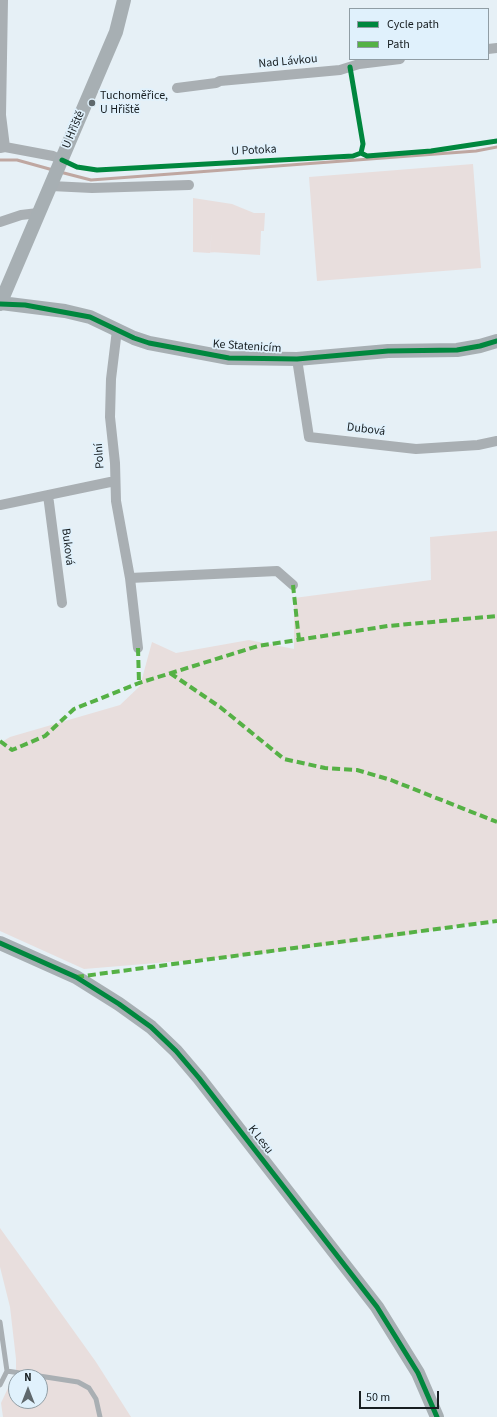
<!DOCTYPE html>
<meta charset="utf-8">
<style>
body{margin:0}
#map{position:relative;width:497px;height:1417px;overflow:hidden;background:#e6f0f6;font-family:"Source Sans 3",sans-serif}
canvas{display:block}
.legend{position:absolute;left:349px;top:8px;width:140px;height:52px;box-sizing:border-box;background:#e0f1fc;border:1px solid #909da4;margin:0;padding:5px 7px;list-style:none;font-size:12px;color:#171e21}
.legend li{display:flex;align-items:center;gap:8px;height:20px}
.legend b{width:20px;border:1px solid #909da4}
.north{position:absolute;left:8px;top:1369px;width:40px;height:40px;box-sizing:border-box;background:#e0f1fc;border:1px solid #909da4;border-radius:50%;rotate:0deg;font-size:11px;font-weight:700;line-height:16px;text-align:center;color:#171e21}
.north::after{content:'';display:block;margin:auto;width:14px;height:18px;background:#5f686c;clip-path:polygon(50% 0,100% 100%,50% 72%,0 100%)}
.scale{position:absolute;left:359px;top:1391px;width:80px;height:18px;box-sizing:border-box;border:2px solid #171e21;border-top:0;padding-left:5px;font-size:12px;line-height:14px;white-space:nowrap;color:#171e21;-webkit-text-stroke:3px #e0f1fc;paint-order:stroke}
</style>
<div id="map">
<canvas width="497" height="1417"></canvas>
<ul class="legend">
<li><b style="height:5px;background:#00873e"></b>Cycle path</li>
<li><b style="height:5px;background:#55b145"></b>Path</li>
</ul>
<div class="north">N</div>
<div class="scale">50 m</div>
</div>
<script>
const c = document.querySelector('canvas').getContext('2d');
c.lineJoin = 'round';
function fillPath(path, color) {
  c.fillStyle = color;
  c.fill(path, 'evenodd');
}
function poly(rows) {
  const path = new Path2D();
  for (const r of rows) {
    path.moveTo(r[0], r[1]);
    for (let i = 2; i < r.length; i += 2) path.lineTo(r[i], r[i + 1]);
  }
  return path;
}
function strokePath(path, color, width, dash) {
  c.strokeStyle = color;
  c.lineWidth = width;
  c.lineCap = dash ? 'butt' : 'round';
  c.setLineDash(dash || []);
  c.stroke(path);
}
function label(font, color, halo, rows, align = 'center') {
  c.font = font + ' "Source Sans 3",sans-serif';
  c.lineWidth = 3.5;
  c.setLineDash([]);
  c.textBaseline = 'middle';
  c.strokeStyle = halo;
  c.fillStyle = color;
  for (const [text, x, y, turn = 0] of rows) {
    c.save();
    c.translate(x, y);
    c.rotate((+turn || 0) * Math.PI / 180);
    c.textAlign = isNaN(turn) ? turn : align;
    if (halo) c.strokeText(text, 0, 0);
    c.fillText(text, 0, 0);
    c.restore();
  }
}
const green = poly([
 [473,164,481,268,317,281,309,177],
 [193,198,232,204,254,213,265,213,264,231,261,231,260,255,210,252,212,229,210,253,193,252],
 [497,531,497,919,390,938,241,956,84,969,0,931,0,743,10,737,120,705,140,686,152,642,176,653,249,640,294,649,294,598,431,580,430,537],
 [0,1228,96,1362,131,1417,3,1417,1,1403,16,1371,16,1359,10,1307,0,1267],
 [16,1377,40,1377,40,1401,16,1401]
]);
const stream = poly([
 [0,160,17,160,53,170],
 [60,172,91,180,476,151,497,147]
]);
const lane = poly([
 [0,1322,7,1371,0,1385],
 [7,1371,78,1382,89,1388,96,1399,100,1417]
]);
const street = poly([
 [3,0,1,115,5,147],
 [488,49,497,48],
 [177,88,216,83,220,81,340,70,359,64,400,59],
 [0,148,5,147,53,156,62,160],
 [51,186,92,188,189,185],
 [0,222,21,215,38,213],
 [117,330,111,379,110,417,115,463,116,501,130,578,138,648],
 [297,359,309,437,416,449,478,445,497,441],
 [48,495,62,603],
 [0,505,115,481],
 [130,578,277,571,293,585]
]);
const secondary = poly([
 [1,303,65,311,90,317,134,338,149,343,229,358,297,359,388,351,457,350,480,346,497,341],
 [0,304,116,32,124,0],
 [0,943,76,977,119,1004,151,1027,176,1051,199,1078,377,1307,418,1373,437,1417]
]);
const quiet = poly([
 [293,585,299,640],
 [138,648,139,683],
 [170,673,220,707,284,759,325,768,357,770,391,780,497,822],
 [0,741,12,750,45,736,74,709,139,683,258,646,388,626,497,616],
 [76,977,497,921]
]);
const cycleway = poly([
 [361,153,367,156,431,151,497,141],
 [62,160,77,167,97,170,353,156,361,153,363,144,350,67],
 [0,304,25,305,90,317,134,338,149,343,229,358,297,359,388,351,457,350,480,346,497,341],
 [0,943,76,977,119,1004,151,1027,176,1051,199,1078,377,1307,418,1373,437,1417]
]);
const markers = [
 [92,103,4,"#5f686c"]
];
const streetNames = [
 ["Nad Lávkou",288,62,-5],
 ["U Hřiště",74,130,-67],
 ["U Potoka",254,151,-3],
 ["Ke Statenicím",247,347,4],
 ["Dubová",366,430,7],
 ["Polní",100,456,-94],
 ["Buková",67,547,83],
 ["K Lesu",260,1140,52]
];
const poiNames = [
 ["Tuchoměřice,",100,96],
 ["U Hřiště",100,110]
];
fillPath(green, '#e8dedd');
strokePath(stream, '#bfa7a1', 3);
strokePath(lane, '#a9afb3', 5);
strokePath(street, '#a9afb3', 10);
strokePath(secondary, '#a7afb3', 14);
strokePath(quiet, '#55b145', 4, [8, 4]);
strokePath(cycleway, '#00873e', 5);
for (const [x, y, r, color] of markers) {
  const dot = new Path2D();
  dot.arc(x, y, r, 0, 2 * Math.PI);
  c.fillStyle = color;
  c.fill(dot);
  strokePath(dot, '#e0f1fc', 1.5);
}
label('12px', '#171e21', '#e0f1fc', streetNames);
label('12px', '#171e21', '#e0f1fc', poiNames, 'left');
</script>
